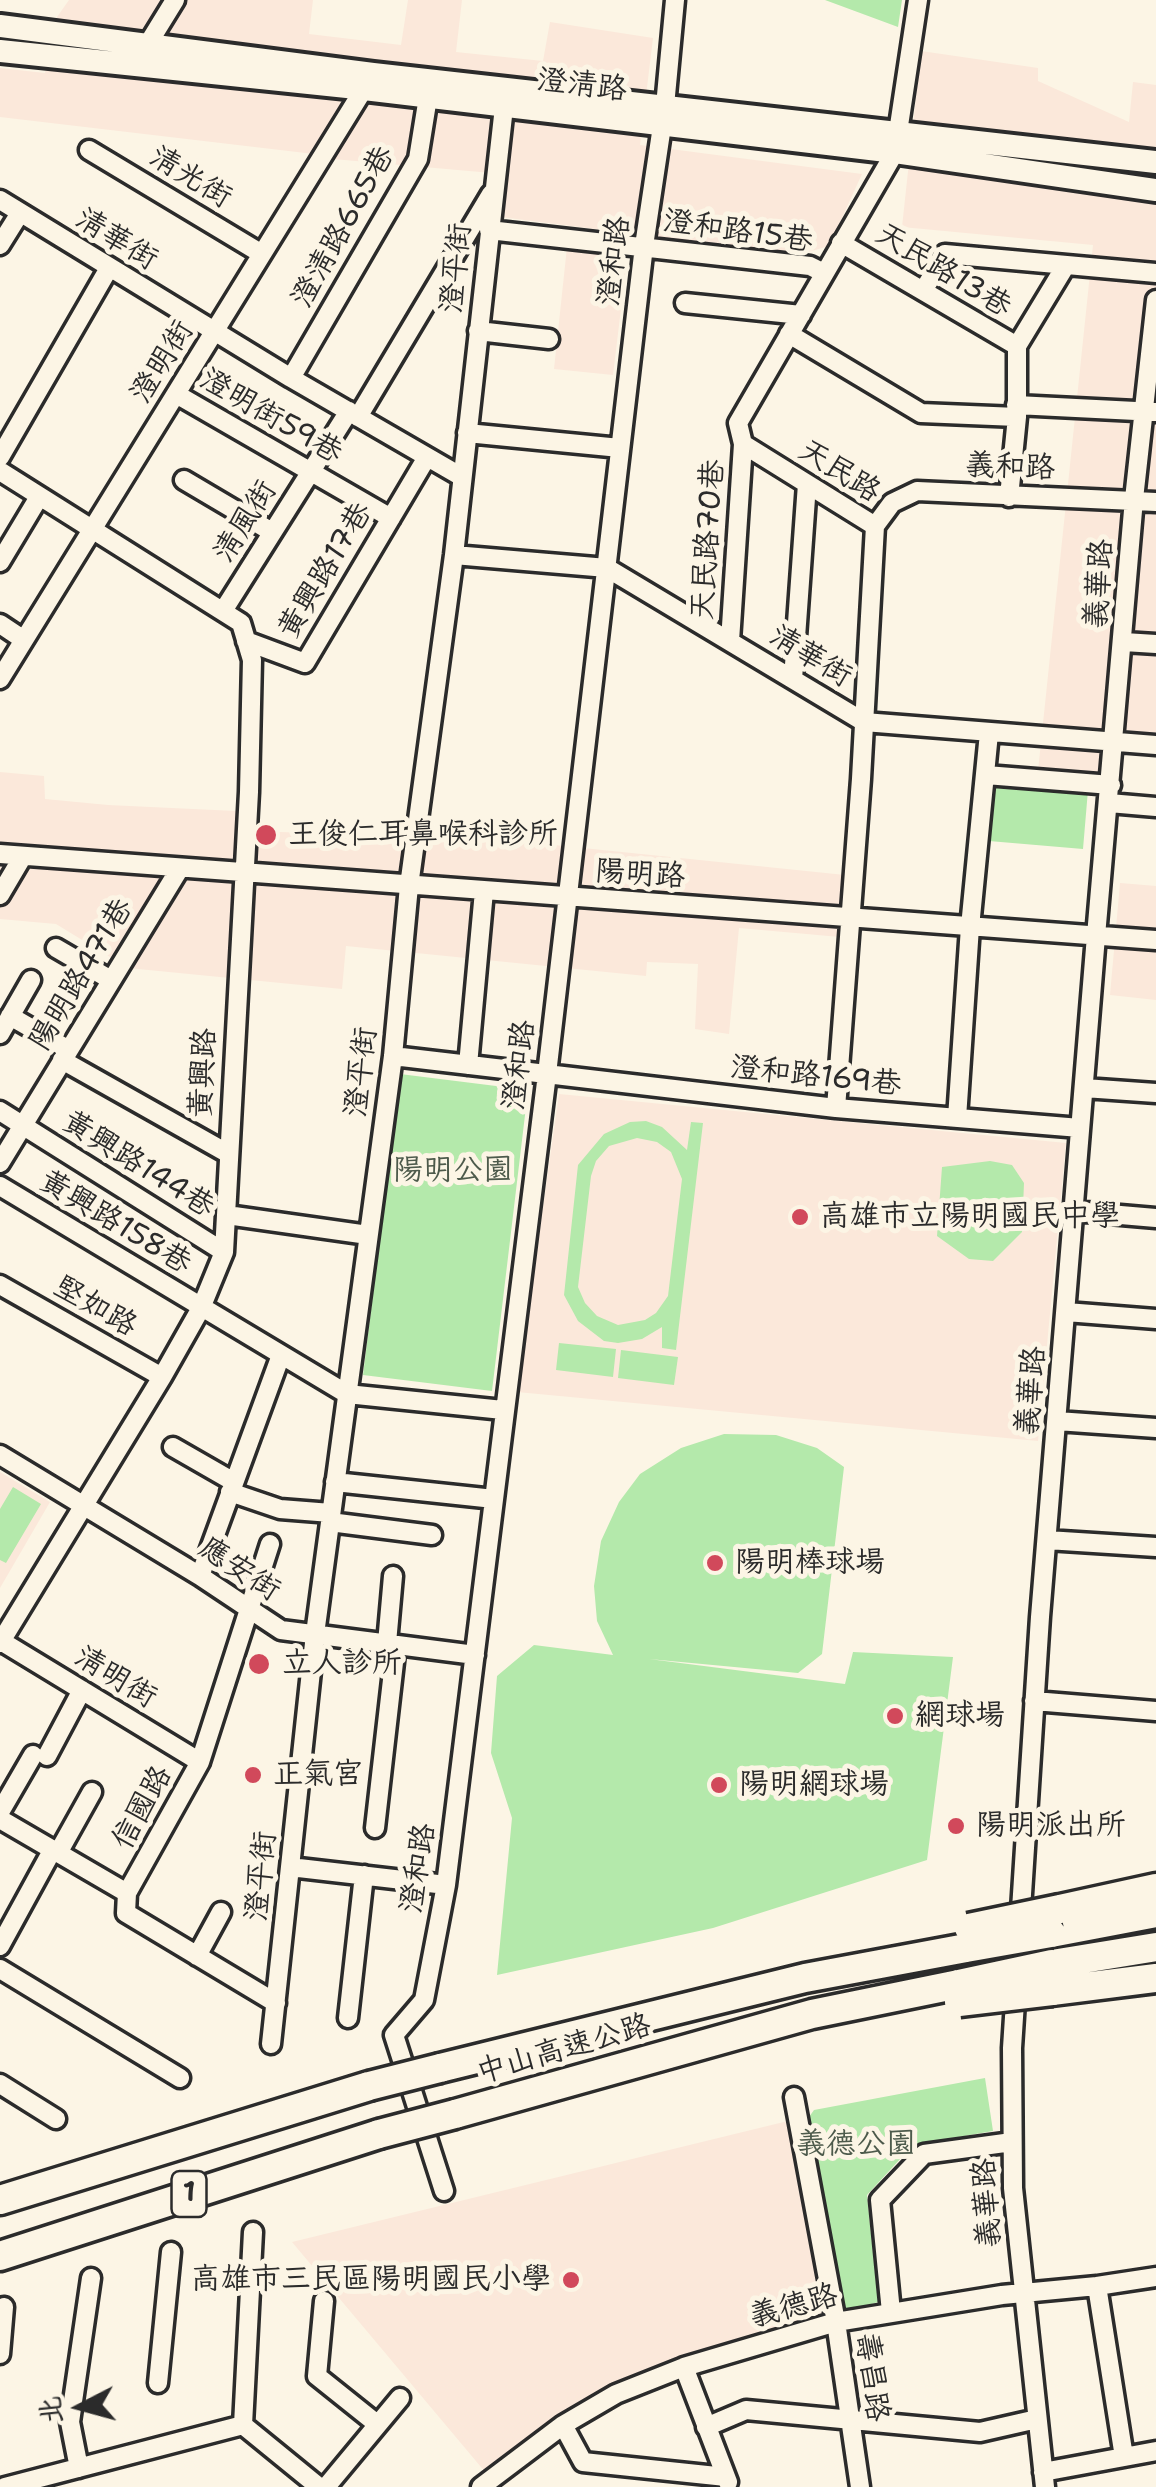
<!DOCTYPE html>
<meta charset="utf-8">
<style>
body{margin:0}
#map{position:relative;width:1156px;height:2487px;overflow:hidden;background:#fcf5e5;font-family:"Shantell Sans","LXGW WenKai TC",sans-serif}
canvas{display:block}
.north{position:absolute;left:30px;top:2357px;width:100px;height:100px;-webkit-text-stroke:8px #fcf5e5;paint-order:stroke;rotate:264deg;font-size:28px;font-weight:700;line-height:40px;text-align:center;color:#2b2b2b}
.north::after{content:'';display:block;margin:auto;width:35px;height:45px;background:#2b2b2b;clip-path:polygon(50% 0,100% 100%,50% 72%,0 100%)}
</style>
<div id="map">
<canvas width="1156" height="2487"></canvas>
<div class="north">北</div>
</div>
<script>
const c = document.querySelector('canvas').getContext('2d');
c.lineJoin = 'round';
function fillPath(path, color) {
  c.fillStyle = color;
  c.fill(path, 'evenodd');
}
function poly(rows) {
  const path = new Path2D();
  for (const r of rows) {
    path.moveTo(r[0], r[1]);
    for (let i = 2; i < r.length; i += 2) path.lineTo(r[i], r[i + 1]);
  }
  return path;
}
function strokePath(path, color, width, dash) {
  c.strokeStyle = color;
  c.lineWidth = width;
  c.lineCap = dash ? 'butt' : 'round';
  c.setLineDash(dash || []);
  c.stroke(path);
}
function label(font, color, halo, rows, align = 'center') {
  c.font = font + ' "Shantell Sans","LXGW WenKai TC",sans-serif';
  c.lineWidth = 10;
  c.setLineDash([]);
  c.textBaseline = 'middle';
  c.strokeStyle = halo;
  c.fillStyle = color;
  for (const [text, x, y, turn = 0] of rows) {
    c.save();
    c.translate(x, y);
    c.rotate((+turn || 0) * Math.PI / 180);
    c.textAlign = isNaN(turn) ? turn : align;
    if (halo) c.strokeText(text, 0, 0);
    c.fillText(text, 0, 0);
    c.restore();
  }
}
const built = poly([
 [69,0,313,0,309,34,401,45,408,0,462,0,456,52,543,61,550,22,653,38,640,145,862,174,829,246,798,255,501,217,503,174,333,159,314,154,0,117,0,68,45,73,57,17],
 [921,51,1038,68,1038,81,1129,122,1133,82,1156,85,1156,737,1104,734,1102,777,1038,771,1093,245,902,227],
 [567,247,618,255,626,267,613,375,554,369],
 [0,772,44,776,45,799,108,805,257,812,257,831,425,838,452,843,457,828,481,831,486,838,845,875,840,937,739,928,729,1034,695,1029,698,964,647,962,646,976,346,946,342,989,128,968,56,924,0,919],
 [1120,883,1156,886,1156,1000,1110,995],
 [559,1094,1066,1143,1038,1441,517,1392],
 [0,1472,50,1502,0,1588],
 [792,2120,825,2319,667,2363,611,2387,548,2424,486,2473,292,2242]
]);
const green = poly([
 [825,0,902,0,898,27],
 [994,782,1088,790,1083,849,989,841],
 [400,1074,528,1090,492,1391,363,1375],
 [646,1121,662,1127,687,1150,691,1122,703,1123,676,1350,662,1348,662,1327,642,1339,618,1343,604,1341,578,1321,564,1295,578,1165,604,1134,630,1122],
 [637,1138,657,1142,671,1152,682,1179,668,1296,656,1313,645,1320,618,1325,597,1316,585,1303,578,1287,591,1176,596,1161,609,1146],
 [990,1161,1012,1165,1024,1183,1022,1232,993,1261,969,1259,937,1236,942,1167],
 [559,1343,616,1349,613,1377,556,1370],
 [621,1350,678,1357,674,1385,618,1378],
 [724,1434,776,1435,817,1448,844,1467,822,1654,798,1673,649,1659,845,1684,853,1652,953,1657,927,1860,713,1928,497,1975,512,1818,491,1753,497,1676,534,1645,613,1655,597,1621,594,1586,601,1541,619,1502,640,1474,681,1448],
 [13,1487,41,1504,6,1563,0,1560,0,1509],
 [985,2078,993,2131,913,2145,867,2195,878,2302,843,2313,809,2117,814,2110]
]);
const minor = poly([
 [143,52,175,0],
 [89,150,262,254],
 [0,200,291,378,462,477],
 [489,230,810,266,824,273],
 [841,243,1017,346],
 [0,245,20,213],
 [923,291,945,254,1156,273],
 [685,303,801,315],
 [478,331,549,339],
 [789,334,921,413,1017,417],
 [291,378,418,159,428,97],
 [176,394,391,518],
 [1016,405,1156,412],
 [358,417,491,194],
 [467,433,620,448],
 [0,457,109,268],
 [0,471,241,623,252,660,249,792,224,1252,201,1308,162,1377,0,1643],
 [184,480,272,532],
 [1009,497,1017,417,1017,346,1066,265],
 [875,526,892,503,917,491,1156,502],
 [454,555,607,568,864,722,1156,745],
 [0,562,39,497],
 [223,611,349,411],
 [0,624,24,640],
 [246,641,305,663,427,457],
 [730,641,743,444],
 [1124,642,1156,644],
 [0,679,370,79],
 [793,679,807,484],
 [986,775,1111,785],
 [1109,803,1156,807],
 [0,854,1156,940],
 [0,895,23,856],
 [56,948,111,980],
 [10,1016,69,1050],
 [0,1034,31,980],
 [393,1056,836,1108,1080,1128],
 [62,1060,227,1153],
 [468,1065,484,891],
 [1084,1088,1156,1093],
 [836,1108,861,779,875,526,743,444,738,423,895,152,918,0],
 [0,1111,224,1252],
 [957,1118,970,927,989,733],
 [0,1163,180,868],
 [0,1186,347,1394,503,1410],
 [1074,1211,1156,1218],
 [227,1215,368,1235],
 [0,1285,162,1377],
 [1066,1312,1156,1319],
 [1057,1421,1156,1428],
 [173,1447,234,1482],
 [0,1455,200,1576,281,1630,475,1655],
 [335,1482,494,1499],
 [230,1492,280,1509,331,1513],
 [330,1522,432,1535],
 [1047,1540,1156,1547],
 [200,1576,281,1355],
 [1,1641,200,1762],
 [387,1643,393,1576],
 [1034,1701,1156,1711],
 [47,1756,82,1690],
 [0,1812,33,1755],
 [0,1819,127,1893,200,1762,270,1544],
 [375,1828,396,1645],
 [58,1853,92,1792],
 [290,1867,446,1885],
 [127,1893,126,1913,276,2003],
 [0,1946,53,1849],
 [197,1956,221,1912],
 [0,1969,180,2078],
 [348,2018,364,1875],
 [271,2044,315,1634,393,1056,409,886,454,555,504,107],
 [0,2084,56,2119],
 [794,2097,836,2322,860,2487],
 [444,2191,394,2035,424,2000,446,1885,547,1074,644,246,665,106,675,0],
 [1097,2286,1124,2457],
 [324,2301,317,2376,377,2424],
 [891,2312,880,2200,924,2154,1012,2142],
 [0,2354,4,2307],
 [684,2367,728,2482],
 [158,2383,171,2252],
 [243,2425,253,2232],
 [563,2425,583,2462,726,2477],
 [706,2427,746,2410,980,2432,1037,2419],
 [79,2468,70,2422,91,2278],
 [1043,2472,1156,2451],
 [5,2487,243,2425,319,2487],
 [326,2487,400,2398],
 [481,2487,563,2425,616,2394,684,2367,836,2322,1002,2295,1097,2286,1156,2277],
 [1045,2487,1013,2188,1012,2048,1040,1617,1096,936,1134,499,1156,300]
]);
const major = poly([
 [0,26,373,74,1156,162],
 [0,51,347,87,895,152,1156,190]
]);
const highway = poly([
 [1060,1909,1156,1888],
 [1051,1933,1156,1913],
 [1052,1964,1156,1947],
 [1052,1991,1156,1978],
 [440,2068,805,1978,966,1948],
 [455,2114,812,2014,959,1984],
 [0,2200,369,2086],
 [0,2256,379,2134]
]);
const highwayBridge = poly([
 [969,1928,1060,1909],
 [966,1948,1051,1933],
 [959,1984,1052,1964],
 [959,2002,1052,1991],
 [369,2086,440,2068],
 [379,2134,455,2114]
]);
const markers = [
 [266,835,12,"#d1495b"],
 [800,1217,10,"#d1495b"],
 [715,1563,10,"#d1495b"],
 [259,1664,12,"#d1495b"],
 [895,1716,10,"#d1495b"],
 [253,1775,10,"#d1495b"],
 [719,1785,10,"#d1495b"],
 [956,1826,10,"#d1495b"],
 [571,2280,10,"#d1495b"]
];
const shields = [
 [189,2194,35]
];
const shieldNames = [
 ["1",189,2194]
];
const streetNames = [
 ["澄清路",582,86,7],
 ["清光街",190,178,31],
 ["澄清路665巷",344,227,-61],
 ["澄和路15巷",738,232,8],
 ["清華街",116,240,31],
 ["澄和路",615,261,-83],
 ["澄平街",457,268,-84],
 ["天民路13巷",943,271,31],
 ["澄明街",163,362,-58],
 ["澄明街59巷",271,417,30],
 ["義和路",1010,468,2],
 ["天民路",839,472,32],
 ["清風街",246,522,-58],
 ["天民路70巷",709,540,-86],
 ["黃興路17巷",326,571,-59],
 ["義華路",1100,584,-86],
 ["清華街",810,657,31],
 ["陽明路",640,875,4],
 ["陽明路471巷",82,975,-59],
 ["澄和路",520,1065,-83],
 ["澄平街",362,1072,-83],
 ["黃興路",204,1073,-87],
 ["澄和路169巷",816,1077,6],
 ["黃興路144巷",138,1165,32],
 ["黃興路158巷",115,1223,31],
 ["堅如路",95,1307,30],
 ["義華路",1032,1391,-85],
 ["應安街",239,1570,33],
 ["清明街",115,1678,31],
 ["信國路",143,1808,-61],
 ["澄和路",419,1868,-81],
 ["澄平街",262,1876,-84],
 ["中山高速公路",564,2050,-16],
 ["義華路",988,2203,-94],
 ["義德路",794,2307,-15],
 ["壽昌路",871,2377,82]
];
const poiNames = [
 ["王俊仁耳鼻喉科診所",288,835],
 ["高雄市立陽明國民中學",820,1217],
 ["陽明棒球場",735,1563],
 ["立人診所",282,1664],
 ["網球場",915,1716],
 ["正氣宮",273,1775],
 ["陽明網球場",739,1785],
 ["陽明派出所",976,1826],
 ["高雄市三民區陽明國民小學",551,2280,"right"]
];
const parkNames = [
 ["陽明公園",453,1171],
 ["義德公園",856,2145]
];
fillPath(built, '#fbe8da');
fillPath(green, '#b4e9ab');
strokePath(minor, '#2b2b2b', 25);
strokePath(major, '#2b2b2b', 30);
strokePath(highway, '#2b2b2b', 35);
strokePath(minor, '#fcf5e5', 18);
strokePath(major, '#fcf5e5', 22);
strokePath(highway, '#fcf5e5', 28);
strokePath(highwayBridge, '#2b2b2b', 35, []);
strokePath(highwayBridge, '#fcf5e5', 28);
for (const [x, y, r, color] of markers) {
  const dot = new Path2D();
  dot.arc(x, y, r, 0, 2 * Math.PI);
  c.fillStyle = color;
  c.fill(dot);
  strokePath(dot, '#fcf5e5', 4);
}
for (const [x, y, w] of shields) {
  const box = new Path2D();
  box.roundRect(x - w / 2, y - 23, w, 46, 8);
  c.fillStyle = '#fcf5e5';
  c.fill(box);
  strokePath(box, '#2b2b2b', 2.5);
}
label('bold 28px', '#2b2b2b', null, shieldNames);
label('30px', '#2b2b2b', '#fcf5e5', streetNames);
label('30px', '#2b2b2b', '#fcf5e5', poiNames, 'left');
label('30px', '#4d5a4b', '#fcf5e5', parkNames);
</script>
